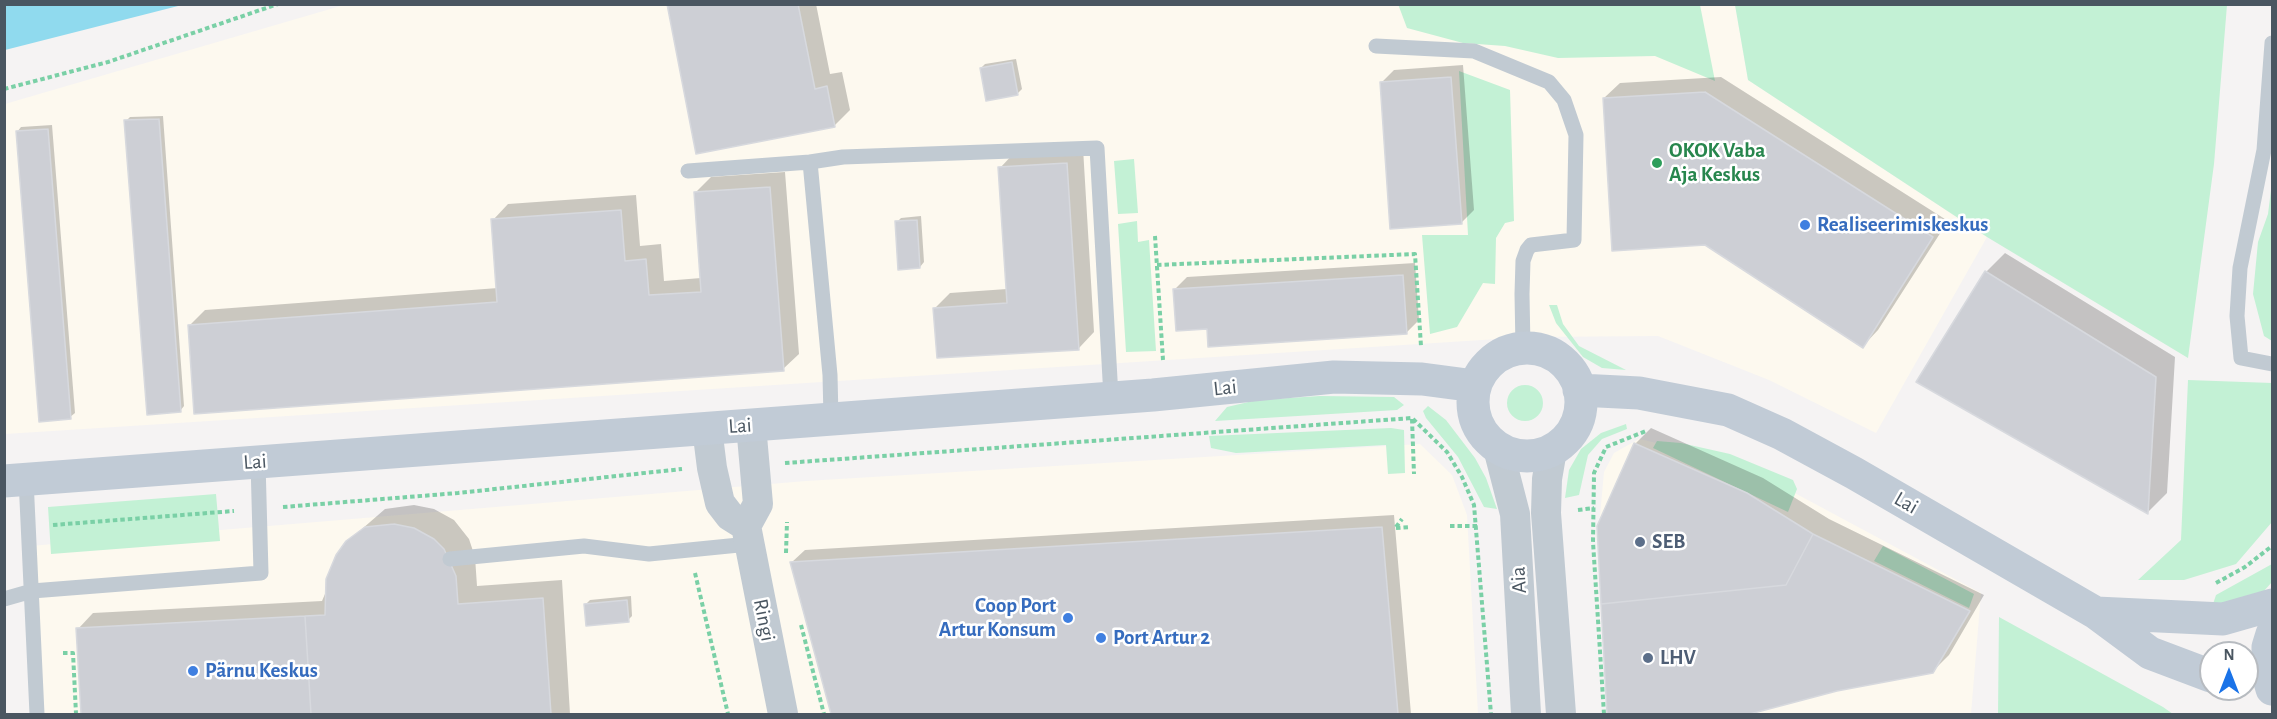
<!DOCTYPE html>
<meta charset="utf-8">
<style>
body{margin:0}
#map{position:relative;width:2277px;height:719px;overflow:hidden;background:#f5f3f3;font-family:"Alegreya Sans",sans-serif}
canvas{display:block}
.frame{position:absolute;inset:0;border:6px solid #4a5661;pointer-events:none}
.north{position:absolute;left:2199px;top:641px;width:60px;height:60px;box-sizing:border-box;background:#fff;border:2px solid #b7bbc0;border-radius:50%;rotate:0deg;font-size:16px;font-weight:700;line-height:24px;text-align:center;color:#4a5661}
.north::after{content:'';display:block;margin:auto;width:21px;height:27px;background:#1a73e8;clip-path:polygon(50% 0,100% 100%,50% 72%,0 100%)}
</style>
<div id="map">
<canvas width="2277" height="719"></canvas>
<div class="frame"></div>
<div class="north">N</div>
</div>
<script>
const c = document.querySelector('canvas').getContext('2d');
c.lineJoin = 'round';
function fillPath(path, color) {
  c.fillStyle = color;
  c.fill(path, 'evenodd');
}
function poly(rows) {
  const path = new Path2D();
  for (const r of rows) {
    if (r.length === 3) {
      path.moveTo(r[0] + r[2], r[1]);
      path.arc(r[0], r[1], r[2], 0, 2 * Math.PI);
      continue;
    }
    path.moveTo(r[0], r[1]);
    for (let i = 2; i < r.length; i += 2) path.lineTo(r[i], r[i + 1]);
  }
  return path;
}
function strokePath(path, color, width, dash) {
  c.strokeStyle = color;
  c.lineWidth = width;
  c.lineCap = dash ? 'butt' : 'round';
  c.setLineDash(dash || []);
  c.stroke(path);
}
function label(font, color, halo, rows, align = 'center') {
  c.font = font + ' "Alegreya Sans",sans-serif';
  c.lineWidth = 5;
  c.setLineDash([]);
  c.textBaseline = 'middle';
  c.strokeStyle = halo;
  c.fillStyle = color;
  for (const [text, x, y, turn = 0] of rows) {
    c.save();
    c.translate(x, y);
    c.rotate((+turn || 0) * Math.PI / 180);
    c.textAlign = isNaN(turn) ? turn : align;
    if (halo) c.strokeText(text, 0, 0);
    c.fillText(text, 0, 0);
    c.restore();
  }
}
const commercial = poly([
 [344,5,1735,5,1748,80,1987,237,1876,433,1769,380,1658,336,1529,337,5,434,5,104],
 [1639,439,1737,462,1981,593,1971,714,1616,714,1600,516,1604,472,1614,453],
 [1420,444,1452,475,1467,515,1478,714,37,714,30,546,806,481]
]);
const green = poly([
 [1398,4,1700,5,1715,81,1655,56,1558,58,1505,46,1463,43,1407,28],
 [1735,5,2227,5,2214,164,2188,358,1987,237,1748,80],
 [1459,71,1510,90,1514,221,1505,223,1496,238,1495,284,1483,283,1457,327,1430,334,1422,235,1468,235],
 [1134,159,1138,213,1118,214,1114,161],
 [2272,182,2272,341,2264,336,2253,294,2258,242,2268,214],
 [1137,221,1138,242,1149,240,1156,351,1126,352,1118,224],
 [1549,305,1557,305,1563,324,1579,346,1626,370,1602,368,1583,357,1556,323],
 [2188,380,2272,383,2272,522,2236,564,2184,580,2138,580,2181,540],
 [1525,403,18],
 [1320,396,1394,397,1404,405,1397,410,1215,421,1227,407,1257,400],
 [1428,406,1446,420,1475,458,1486,478,1497,509,1484,507,1458,457,1426,418,1423,411],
 [1626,424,1627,429,1602,439,1588,455,1579,495,1565,498,1569,470,1581,449,1601,433],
 [1391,428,1404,430,1405,473,1388,474,1386,445,1236,453,1211,448,1209,436],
 [1657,441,1681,443,1730,454,1793,480,1797,489,1788,512,1653,448],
 [216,494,220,541,51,554,48,507],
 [1883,546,1974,594,1969,608,1874,561],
 [2272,564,2272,582,2263,592,2239,605,2213,604,2216,595],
 [1999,617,2163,707,2173,714,1998,714]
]);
const water = poly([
 [5,4,182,4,182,5,5,50]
]);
const shadow = poly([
 [669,4,816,4,830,74,842,72,850,110,834,126],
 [1016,59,1022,89,1018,93,981,68,985,64],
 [1463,65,1474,210,1461,223,1381,83,1394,70],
 [1721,77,1948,221,1878,330,1863,346,1604,98,1620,83],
 [163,116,184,406,180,411,126,121,130,117],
 [52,125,75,413,70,417,17,132,21,127],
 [1083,148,1094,332,1079,348,935,308,950,293,1007,289,1000,168,1015,152],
 [785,172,799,354,783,369,189,326,205,310,498,288,493,220,508,204,636,195,640,246,661,244,664,281,701,278,695,193,711,177],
 [921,216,924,262,920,267,897,222,901,218],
 [2005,253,2175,357,2167,493,2148,512,1918,381,1986,272],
 [1415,263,1419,320,1406,333,1209,328,1175,289,1187,277],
 [1651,428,1763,478,1829,519,1984,595,1949,655,1933,671,1837,689,1745,714,1609,714,1599,527,1635,444],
 [414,505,434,509,454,520,469,539,475,557,477,586,562,580,570,714,82,714,78,629,93,613,322,601,347,542,385,509],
 [1394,515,1411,714,833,714,792,562,805,550],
 [631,596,632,616,628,620,586,604,590,600]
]);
const building = poly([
 [667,4,798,4,815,89,827,86,835,127,696,154,667,4],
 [1012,62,1018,95,986,101,980,68,1012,62],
 [1451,77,1462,224,1390,229,1380,82,1451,77],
 [1705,92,1933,237,1863,348,1705,245,1612,251,1603,98,1705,92],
 [159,119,181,412,147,415,124,120,159,119],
 [48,129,71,419,39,422,16,131,48,129],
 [1067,163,1079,350,937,358,933,308,1007,303,998,167,1067,163],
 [770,187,784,371,194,414,188,325,497,302,491,219,621,210,625,261,646,259,649,295,701,292,694,192,770,187],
 [917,220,920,268,898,270,895,221,917,220],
 [1985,271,2156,377,2148,514,1916,382,1985,271],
 [1403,275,1407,334,1208,347,1207,329,1176,331,1173,289,1403,275],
 [1634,443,1747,493,1813,534,1786,585,1601,604,1597,526,1634,443],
 [394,524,414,528,434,539,444,549,456,576,458,604,543,598,551,714,311,714,305,616,325,615,326,579,336,555,346,541,365,527,394,524],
 [1382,527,1398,714,831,714,790,562,1382,527],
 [1813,534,1970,611,1933,673,1837,691,1750,714,1607,714,1601,604,1786,585,1813,534],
 [627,600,629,622,586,626,584,604,627,600],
 [305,616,311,714,81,714,76,628,305,616]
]);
const path = poly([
 [4,89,108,62,278,4],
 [1155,236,1163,360],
 [1157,265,1415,254,1421,346],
 [1412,419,1414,474],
 [785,463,1412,418,1447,452,1462,477,1474,505,1491,714],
 [283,507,458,493,682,469],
 [1578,510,1594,508],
 [53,525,234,511],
 [1450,526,1477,526],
 [1396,527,1402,519],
 [1396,528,1410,527],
 [786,553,787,522],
 [695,573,728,714],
 [2216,583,2245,567,2272,546],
 [801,625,824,714],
 [63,653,73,653,76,714],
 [1604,714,1593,542,1594,473,1606,447,1646,431]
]);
const lane = poly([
 [2272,43,2264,150,2240,268,2237,316,2241,358,2272,364],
 [1376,46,1474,51,1549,82,1564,100,1576,135,1574,240,1531,245,1527,250,1523,261,1522,294,1523,348],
 [688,171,810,162],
 [831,418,830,375,810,162,843,157,1097,148,1111,397],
 [26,479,37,714],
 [450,559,584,546,649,554,749,544],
 [4,599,32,591,261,573,258,462]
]);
const street = poly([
 [751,425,758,504,746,526,783,714],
 [707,428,712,468,720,503,730,516,746,526],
 [1498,448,1515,514,1526,714],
 [1552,450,1547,479,1546,513,1561,714]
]);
const secondary = poly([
 [1527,402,54],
 [1579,390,1639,393,1728,410,1782,434,1854,473,2096,613,2150,653,2211,676],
 [4,481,1153,395,1334,377,1422,379,1475,386],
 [2096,613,2223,619,2272,605],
 [2272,634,2268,647,2268,675,2272,689]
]);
const markers = [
 [1657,163,6,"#2e9e5b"],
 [1805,225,6,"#3f7fe0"],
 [1640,542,6,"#5c6f8a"],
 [1068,618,6,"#3f7fe0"],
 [1101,638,6,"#3f7fe0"],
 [1648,658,6,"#5c6f8a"],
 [193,671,6,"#3f7fe0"]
];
const leisureNames = [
 ["OKOK Vaba",1669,151],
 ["Aja Keskus",1669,175]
];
const shopNames = [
 ["Realiseerimiskeskus",1817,225],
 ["Coop Port",1056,606,"right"],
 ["Artur Konsum",1056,630,"right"],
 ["Port Artur 2",1113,638],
 ["Pärnu Keskus",205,671]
];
const streetNames = [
 ["Lai",1225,388,-6],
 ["Lai",740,426,-4],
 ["Lai",255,462,-4],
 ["Lai",1906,503,30],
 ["Aia",1519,580,-93],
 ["Ringi",764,620,79]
];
const serviceNames = [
 ["SEB",1652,542],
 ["LHV",1660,658]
];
fillPath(commercial, '#fdf9ef');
fillPath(green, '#c3f1d5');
fillPath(water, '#90daee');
fillPath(shadow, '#0003');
fillPath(building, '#cdcfd5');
strokePath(building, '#d7d9de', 1.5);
strokePath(path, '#7ad0a6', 4, [4.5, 3]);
strokePath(lane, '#c1cad2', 15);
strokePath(street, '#c1cad2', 30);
strokePath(secondary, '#c1cbd6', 33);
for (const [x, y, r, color] of markers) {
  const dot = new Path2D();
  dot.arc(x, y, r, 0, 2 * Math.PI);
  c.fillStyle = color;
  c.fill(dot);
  strokePath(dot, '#fff', 2);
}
label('bold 21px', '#27864d', '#fff', leisureNames, 'left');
label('bold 21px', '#366cbe', '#fff', shopNames, 'left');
label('21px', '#4a5661', '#fff', streetNames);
label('bold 21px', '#4e5e75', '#fff', serviceNames, 'left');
</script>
